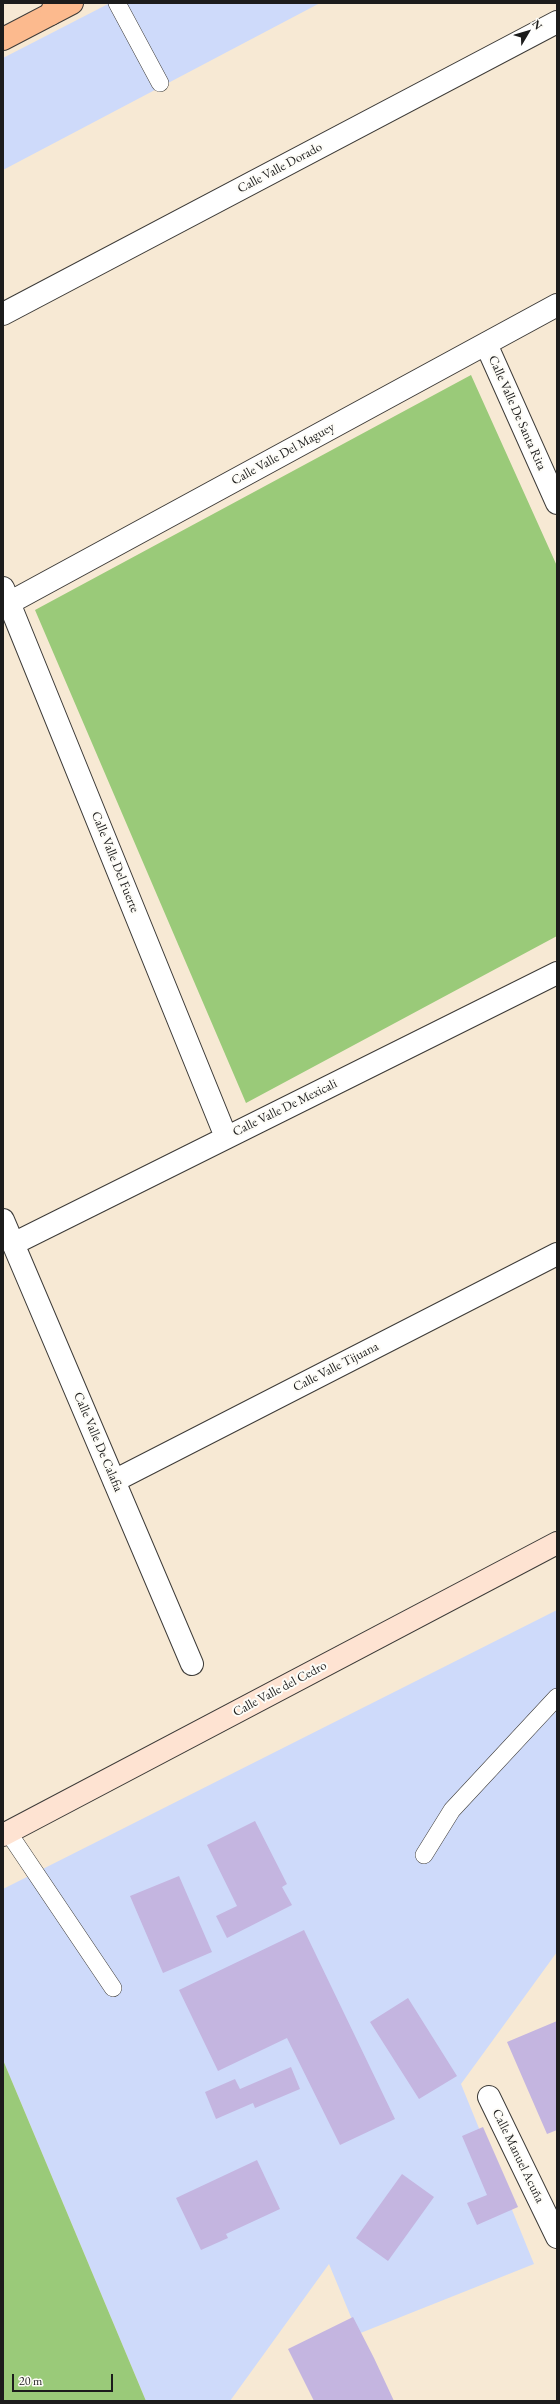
<!DOCTYPE html>
<meta charset="utf-8">
<style>
body{margin:0}
#map{position:relative;width:560px;height:2404px;overflow:hidden;background:#f7e9d4;font-family:"EB Garamond",serif}
canvas{display:block}
.frame{position:absolute;inset:0;border:4px solid #1c1c1c;pointer-events:none}
.north{position:absolute;left:508px;top:12px;width:40px;height:40px;-webkit-text-stroke:3px #fdfcf7;paint-order:stroke;rotate:52deg;font-size:11px;font-weight:700;line-height:16px;text-align:center;color:#1c1c1c}
.north::after{content:'';display:block;margin:auto;width:14px;height:18px;background:#1c1c1c;clip-path:polygon(50% 0,100% 100%,50% 72%,0 100%)}
.scale{position:absolute;left:12px;top:2374px;width:101px;height:18px;box-sizing:border-box;border:2px solid #1c1c1c;border-top:0;padding-left:5px;font-size:12px;line-height:14px;white-space:nowrap;color:#1c1c1c;-webkit-text-stroke:3px #fdfcf7;paint-order:stroke}
</style>
<div id="map">
<canvas width="560" height="2404"></canvas>
<div class="frame"></div>
<div class="north">N</div>
<div class="scale">20 m</div>
</div>
<script>
const c = document.querySelector('canvas').getContext('2d');
c.lineJoin = 'round';
function fillPath(path, color) {
  c.fillStyle = color;
  c.fill(path, 'evenodd');
}
function poly(rows) {
  const path = new Path2D();
  for (const r of rows) {
    path.moveTo(r[0], r[1]);
    for (let i = 2; i < r.length; i += 2) path.lineTo(r[i], r[i + 1]);
  }
  return path;
}
function strokePath(path, color, width, dash) {
  c.strokeStyle = color;
  c.lineWidth = width;
  c.lineCap = dash ? 'butt' : 'round';
  c.setLineDash(dash || []);
  c.stroke(path);
}
function label(font, color, halo, rows, align = 'center') {
  c.font = font + ' "EB Garamond",serif';
  c.lineWidth = 4;
  c.setLineDash([]);
  c.textBaseline = 'middle';
  c.strokeStyle = halo;
  c.fillStyle = color;
  for (const [text, x, y, turn = 0] of rows) {
    c.save();
    c.translate(x, y);
    c.rotate((+turn || 0) * Math.PI / 180);
    c.textAlign = isNaN(turn) ? turn : align;
    if (halo) c.strokeText(text, 0, 0);
    c.fillText(text, 0, 0);
    c.restore();
  }
}
const built = poly([
 [110,3,320,3,3,170,3,58],
 [557,1610,557,1952,461,2084,534,2264,358,2334,329,2264,230,2401,146,2401,3,2060,3,1889]
]);
const green = poly([
 [471,375,557,566,557,936,246,1103,35,610],
 [3,2060,146,2401,3,2401]
]);
const building = poly([
 [255,1821,287,1884,282,1887,292,1905,227,1938,216,1916,237,1906,207,1845],
 [179,1876,212,1952,163,1973,130,1896],
 [304,1930,395,2119,340,2145,287,2038,218,2071,179,1990],
 [408,1998,457,2076,419,2099,370,2022],
 [557,2021,557,2130,547,2134,507,2042],
 [291,2067,300,2089,255,2108,253,2103,216,2119,205,2092,235,2079,240,2089],
 [483,2127,518,2207,477,2225,467,2203,487,2195,462,2136],
 [257,2160,280,2209,226,2234,228,2238,201,2250,176,2198],
 [402,2174,434,2197,388,2261,356,2238],
 [353,2317,374,2358,394,2401,314,2401,288,2349]
]);
const lane = poly([
 [117,3,160,83],
 [8,1832,113,1988],
 [424,1855,452,1810,557,1697]
]);
const street = poly([
 [3,314,557,22],
 [486,344,557,503],
 [3,588,226,1137],
 [9,603,557,305],
 [3,1220,192,1664],
 [13,1244,557,973],
 [114,1481,557,1254],
 [489,2097,557,2237]
]);
const secondary = poly([
 [3,1835,557,1543]
]);
const primary = poly([
 [3,39,72,3]
]);
const highway = poly([
 [51,14,55,3]
]);
const streetNames = [
 ["Calle Valle Dorado",280,168,-28],
 ["Calle Valle De Santa Rita",517,413,66],
 ["Calle Valle Del Maguey",283,454,-29],
 ["Calle Valle Del Fuerte",115,862,68],
 ["Calle Valle De Mexicali",285,1108,-26],
 ["Calle Valle Tijuana",336,1367,-27],
 ["Calle Valle De Calafia",98,1442,67],
 ["Calle Valle del Cedro",280,1689,-28],
 ["Calle Manuel Acuña",518,2156,64]
];
fillPath(built, '#cedafa');
fillPath(green, '#9aca79');
fillPath(building, '#c4b5e0');
strokePath(lane, '#3d3b38', 18);
strokePath(street, '#3d3b38', 24);
strokePath(secondary, '#3d3b38', 24);
strokePath(primary, '#3d3b38', 24);
strokePath(highway, '#3d3b38', 24);
strokePath(lane, '#fff', 17);
strokePath(street, '#fff', 22);
strokePath(secondary, '#fee3d2', 22);
strokePath(primary, '#fcba8e', 22);
strokePath(highway, '#fcba8e', 22);
label('13px', '#1c1c1c', '#fdfcf7', streetNames);
</script>
